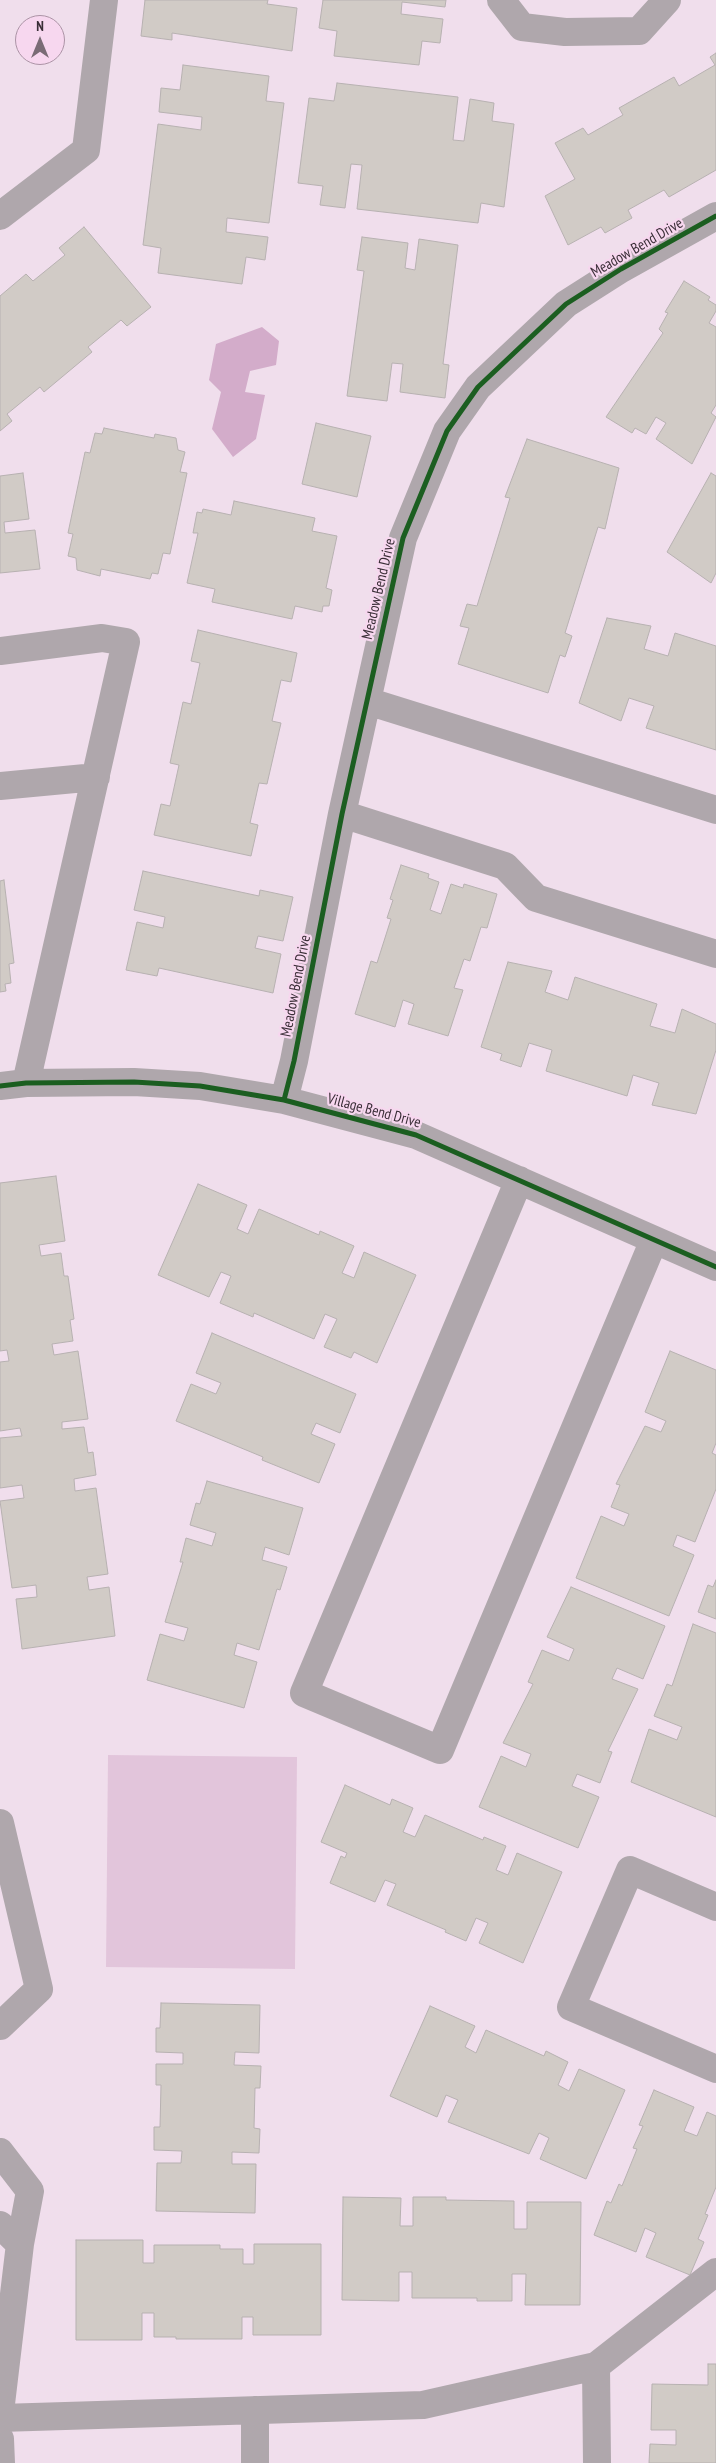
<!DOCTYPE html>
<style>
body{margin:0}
#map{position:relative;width:716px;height:2463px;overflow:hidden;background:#f0deec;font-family:"PT Sans Narrow",sans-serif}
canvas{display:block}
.north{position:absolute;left:15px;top:15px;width:50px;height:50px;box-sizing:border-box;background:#f7d7ef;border:1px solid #ab93a5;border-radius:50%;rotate:0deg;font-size:14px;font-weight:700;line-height:20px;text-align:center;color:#3a2e37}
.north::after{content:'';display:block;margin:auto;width:18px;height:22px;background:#7a6c76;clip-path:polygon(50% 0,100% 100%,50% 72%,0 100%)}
</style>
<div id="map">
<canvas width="716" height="2463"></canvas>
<div class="north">N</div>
</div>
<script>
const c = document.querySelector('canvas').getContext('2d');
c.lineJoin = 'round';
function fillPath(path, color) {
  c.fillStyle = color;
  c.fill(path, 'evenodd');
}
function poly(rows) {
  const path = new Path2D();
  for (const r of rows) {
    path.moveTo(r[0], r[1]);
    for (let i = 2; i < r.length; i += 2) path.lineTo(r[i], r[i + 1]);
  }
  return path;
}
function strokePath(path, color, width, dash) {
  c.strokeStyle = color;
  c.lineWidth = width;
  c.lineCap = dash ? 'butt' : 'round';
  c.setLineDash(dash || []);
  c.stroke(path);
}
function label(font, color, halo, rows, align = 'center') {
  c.font = font + ' "PT Sans Narrow",sans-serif';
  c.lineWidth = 4.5;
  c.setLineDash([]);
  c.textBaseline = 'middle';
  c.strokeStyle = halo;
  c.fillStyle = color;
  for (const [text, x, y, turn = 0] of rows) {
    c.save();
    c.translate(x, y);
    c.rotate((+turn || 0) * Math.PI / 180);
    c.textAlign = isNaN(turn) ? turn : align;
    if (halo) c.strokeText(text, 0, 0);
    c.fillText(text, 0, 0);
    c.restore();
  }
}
const green = poly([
 [108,1755,297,1757,295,1969,106,1967]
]);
const water = poly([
 [262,327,279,341,276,365,250,371,245,392,265,395,256,439,233,457,212,429,221,392,209,380,216,344]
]);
const building = poly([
 [145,0,268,0,267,4,297,8,292,51,172,33,172,40,141,36,145,0],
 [323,0,446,0,445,7,402,2,401,14,443,19,440,43,422,41,419,65,334,56,337,31,319,28,323,0],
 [716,53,716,170,669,197,664,190,628,210,632,218,605,233,601,227,568,245,545,196,575,179,555,143,583,128,588,135,623,115,619,108,674,77,679,86,715,65,710,57,716,53],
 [183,65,269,76,266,101,284,103,269,223,227,218,226,232,268,237,265,260,246,257,242,284,158,273,161,248,143,245,158,124,201,130,202,117,159,112,161,88,180,90,183,65],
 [337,83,458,97,453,140,464,141,470,99,494,103,492,121,514,124,504,207,481,203,478,223,357,209,362,165,351,164,345,208,320,205,323,186,298,183,309,98,334,101,337,83],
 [84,227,151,307,127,326,121,320,88,347,92,352,44,392,40,387,7,414,12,421,0,431,0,296,26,274,33,281,65,255,59,248,84,227],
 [362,237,408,243,405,268,415,270,419,239,458,245,443,364,449,365,445,398,400,392,403,364,392,363,387,401,347,396,364,271,357,270,362,237],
 [684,281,710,297,708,300,716,305,716,311,709,323,716,327,716,405,711,413,716,417,692,464,656,439,666,423,656,417,646,434,635,428,632,433,606,417,663,333,659,329,668,313,665,312,684,281],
 [316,423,371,436,357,497,302,484,316,423],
 [104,428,154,438,155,434,176,438,178,450,185,452,180,472,187,473,170,554,163,553,158,574,152,573,150,579,101,569,100,576,77,570,76,558,68,556,73,534,68,533,85,452,90,453,95,433,102,434,104,428],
 [527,439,619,468,605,529,598,527,565,633,572,636,565,657,560,655,548,693,458,664,469,628,460,626,467,604,477,606,510,498,505,497,527,439],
 [23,473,29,519,4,522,5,533,35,530,40,569,0,573,0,476,23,473],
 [711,473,716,476,716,573,711,583,667,552,711,473],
 [234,501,315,518,312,531,337,536,326,588,332,590,329,606,323,606,322,612,295,606,292,619,212,602,215,589,187,583,198,533,193,533,197,512,202,513,203,509,231,515,234,501],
 [607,618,651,626,644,649,668,656,675,633,716,646,716,750,646,728,654,706,629,698,621,721,579,703,607,618],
 [198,630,297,653,291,682,281,680,272,721,281,723,267,784,259,783,250,823,258,825,251,856,154,835,161,804,170,806,179,765,170,763,183,702,191,704,200,663,191,661,198,630],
 [401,865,429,874,428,878,439,882,430,910,441,914,451,884,463,888,464,884,497,894,487,928,481,927,470,961,464,959,454,988,463,990,448,1036,408,1024,414,1004,403,1000,395,1027,355,1014,371,961,377,963,391,919,387,918,393,900,390,899,401,865],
 [143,871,259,896,260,890,293,897,283,941,258,936,255,948,281,954,273,993,159,968,157,976,126,970,137,922,163,928,165,917,134,910,143,871],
 [4,880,14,963,9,964,11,983,5,984,6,991,0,992,0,881,4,880],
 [508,962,552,971,545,992,568,1000,575,977,657,1004,650,1026,675,1033,682,1009,716,1024,716,1050,696,1114,652,1105,659,1083,633,1075,627,1096,546,1071,552,1050,529,1043,521,1067,500,1060,502,1054,481,1047,508,962],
 [56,1176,65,1241,39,1245,41,1256,61,1253,64,1276,68,1276,74,1319,70,1320,73,1341,52,1344,54,1355,78,1351,88,1419,62,1422,62,1429,84,1427,88,1453,93,1452,96,1475,74,1479,75,1491,96,1488,108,1574,87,1577,89,1590,109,1587,115,1636,22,1649,16,1599,37,1597,36,1585,12,1588,0,1501,24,1498,22,1485,0,1488,0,1438,22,1436,20,1428,0,1431,0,1362,9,1361,7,1350,0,1351,0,1183,56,1176],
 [198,1184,247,1205,237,1229,248,1234,259,1209,319,1235,320,1231,354,1246,342,1273,354,1278,364,1252,416,1275,377,1363,354,1352,351,1358,324,1347,337,1319,325,1314,314,1339,254,1313,253,1317,220,1303,231,1276,221,1272,209,1297,158,1275,198,1184],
 [212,1333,356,1394,340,1433,316,1423,311,1434,335,1444,319,1483,262,1460,263,1457,176,1421,191,1384,216,1394,221,1383,196,1373,212,1333],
 [670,1351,716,1370,716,1443,712,1453,716,1455,716,1489,695,1542,677,1535,673,1546,694,1555,669,1616,576,1578,601,1516,624,1526,629,1514,611,1507,620,1485,616,1484,645,1426,661,1432,666,1421,645,1412,670,1351],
 [207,1481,303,1508,289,1555,265,1547,262,1560,287,1567,280,1590,277,1589,259,1650,237,1643,234,1655,257,1662,244,1708,147,1680,160,1634,184,1641,188,1628,165,1622,183,1562,180,1562,186,1538,212,1546,216,1533,190,1525,196,1503,200,1504,207,1481],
 [716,1580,716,1619,698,1612,708,1585,713,1587,716,1580],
 [571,1587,665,1626,643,1679,617,1668,612,1679,638,1689,608,1751,612,1752,600,1783,577,1774,572,1786,599,1797,578,1848,479,1807,501,1756,526,1767,531,1754,503,1743,533,1684,528,1682,542,1650,569,1661,574,1649,547,1637,571,1587],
 [693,1624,716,1633,716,1817,631,1782,649,1729,677,1740,682,1727,654,1716,667,1684,672,1686,693,1624],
 [345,1785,390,1805,392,1799,413,1808,403,1832,415,1837,425,1815,483,1840,484,1837,506,1846,496,1870,508,1875,517,1853,562,1872,523,1963,479,1943,488,1923,476,1918,466,1941,445,1932,446,1930,387,1905,396,1884,385,1880,375,1902,330,1883,341,1856,345,1858,347,1853,321,1842,345,1785],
 [161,2003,260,2005,259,2053,235,2052,234,2065,261,2066,260,2088,255,2088,254,2128,260,2129,259,2153,232,2152,232,2164,256,2164,255,2213,156,2211,157,2163,181,2163,182,2151,154,2150,154,2127,160,2127,161,2085,156,2085,156,2064,183,2064,183,2053,156,2052,156,2028,160,2028,161,2003],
 [430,2006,475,2026,465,2047,476,2053,486,2030,544,2056,546,2051,568,2062,558,2085,569,2091,579,2069,625,2090,586,2179,540,2159,549,2138,539,2133,529,2154,448,2122,458,2100,446,2095,437,2117,390,2096,430,2006],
 [654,2090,694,2107,684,2131,697,2136,707,2112,716,2116,716,2187,705,2214,708,2215,698,2239,704,2242,690,2275,646,2257,656,2233,645,2228,636,2252,594,2235,607,2201,611,2203,619,2184,622,2186,637,2149,633,2148,643,2126,639,2125,654,2090],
 [343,2197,401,2198,400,2226,413,2226,413,2197,446,2197,446,2200,514,2201,514,2229,527,2229,527,2202,581,2202,580,2305,525,2305,526,2274,512,2274,512,2301,477,2301,477,2298,412,2298,412,2272,399,2272,399,2301,342,2300,343,2197],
 [76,2240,143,2240,143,2263,154,2263,154,2245,220,2245,220,2249,243,2249,243,2264,254,2264,254,2244,321,2244,321,2335,253,2335,253,2317,242,2317,242,2339,176,2339,176,2337,154,2337,154,2313,142,2313,142,2340,76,2340,76,2240],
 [708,2364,716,2364,716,2463,649,2463,650,2444,676,2445,676,2430,651,2430,652,2384,708,2385,708,2364]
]);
const minor = poly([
 [501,0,522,27,565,32,639,31,667,0],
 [0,216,86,150,104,0],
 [0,651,102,638,126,642,26,1083],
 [367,701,716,810],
 [0,786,96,777],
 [342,814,505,866,536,898,716,954],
 [0,1086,26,1083,134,1082,200,1086,284,1100,416,1135,716,1267],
 [284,1100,294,1061,342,814,403,538,447,431,478,387,566,304,621,269,716,216],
 [519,1180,304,1693,440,1750,654,1240],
 [0,1823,39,1989,0,2026],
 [716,1907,630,1870,571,2007,716,2069],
 [0,2152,30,2191,20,2244],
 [0,2225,20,2244,0,2412],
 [596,2366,597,2463],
 [0,2418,423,2405,596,2366,716,2272],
 [0,2439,1,2463],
 [255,2463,255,2410]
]);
const cycleway = poly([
 [0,1086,26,1083,134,1082,200,1086,284,1100,416,1135,716,1267],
 [284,1100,294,1061,342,814,403,538,447,431,478,387,566,304,621,269,716,216]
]);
const streetNames = [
 ["Meadow Bend Drive",637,248,-30],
 ["Meadow Bend Drive",379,589,-77],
 ["Meadow Bend Drive",296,986,-79],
 ["Village Bend Drive",374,1111,15]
];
fillPath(green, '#e2c5db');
fillPath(water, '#d3acca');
fillPath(building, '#d1cbc6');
strokePath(building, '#b7b1b1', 1);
strokePath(minor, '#afa7ac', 28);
strokePath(cycleway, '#1b5e20', 5);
label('15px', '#3a2e37', '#f7d7ef', streetNames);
</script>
